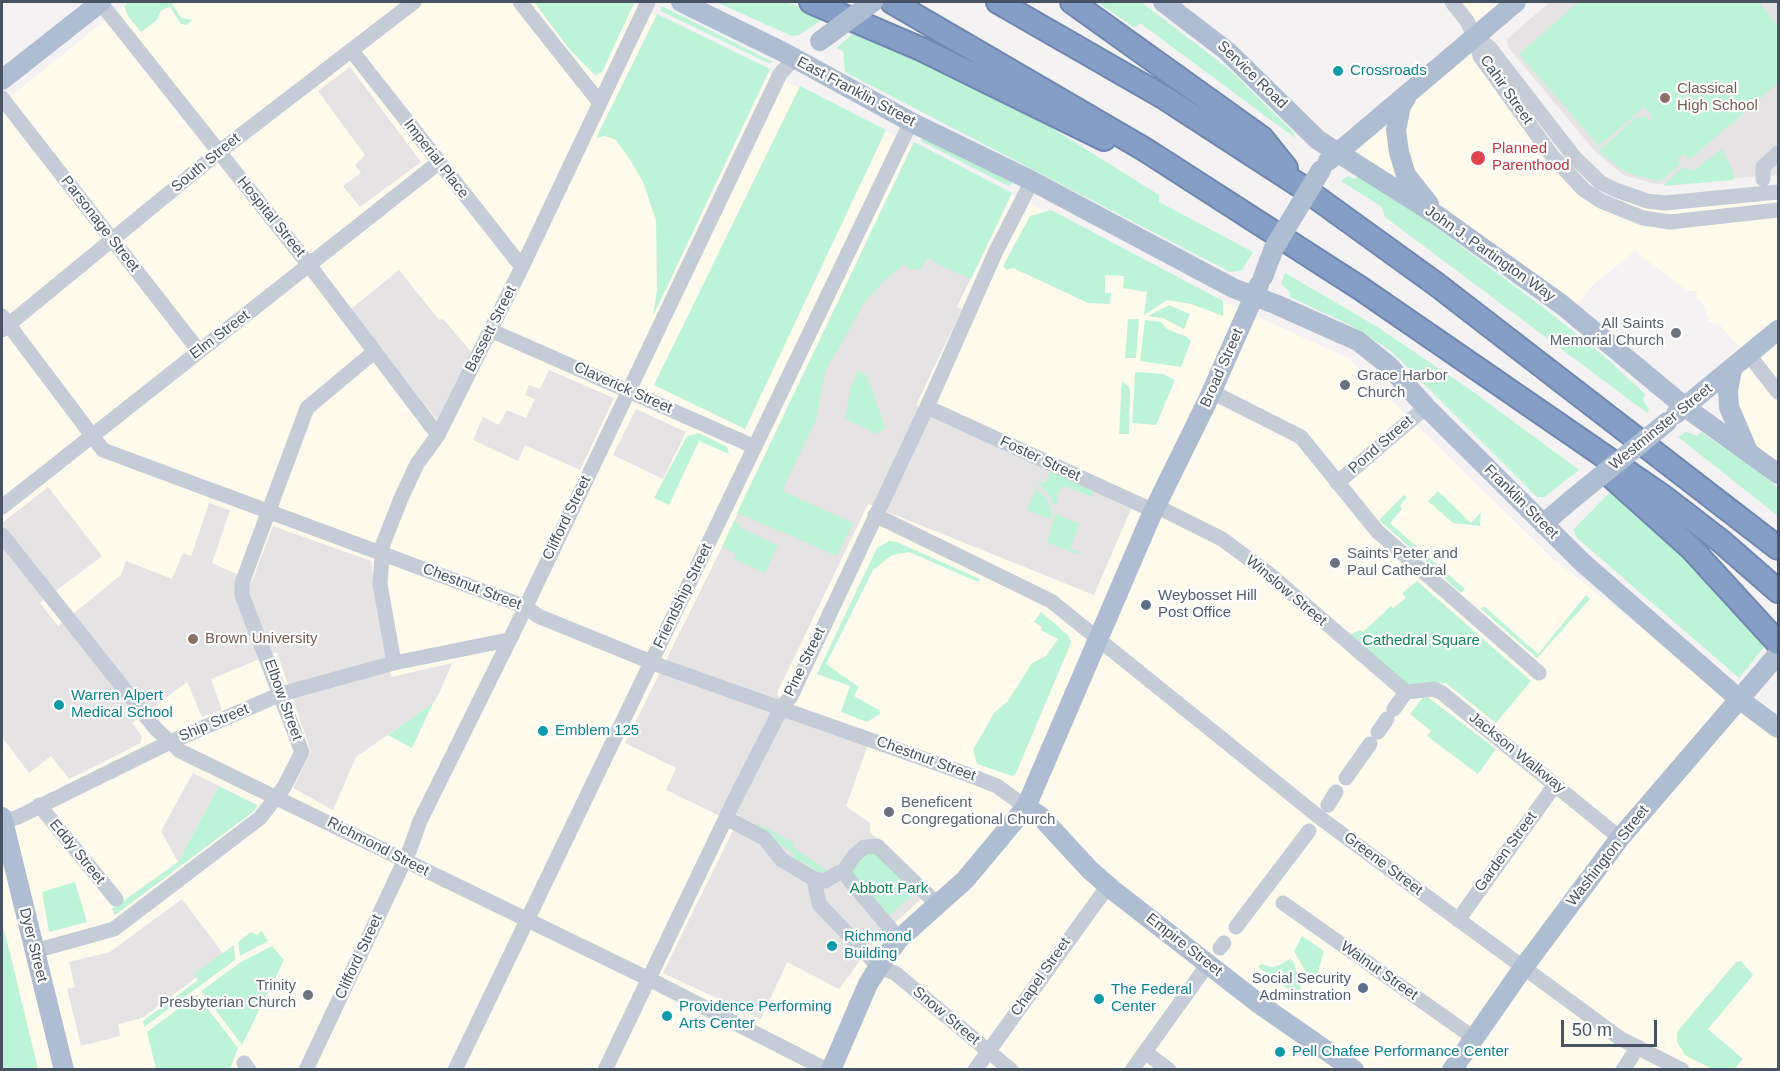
<!DOCTYPE html>
<style>
body{margin:0}
#map{position:relative;width:1780px;height:1071px;overflow:hidden;background:#f4f2f2;font-family:Arial,sans-serif}
canvas{display:block}
.frame{position:absolute;inset:0;border:3px solid #475262;pointer-events:none}
.scale{position:absolute;left:1561px;top:1020px;width:96px;height:27px;box-sizing:border-box;border:3px solid #475262;border-top:0;padding-left:8px;font-size:18px;line-height:21px;white-space:nowrap;color:#475262;-webkit-text-stroke:4px #fff;paint-order:stroke}
</style>
<div id="map">
<canvas width="1780" height="1071"></canvas>
<div class="frame"></div>
<div class="scale">50 m</div>
</div>
<script>
const c = document.querySelector('canvas').getContext('2d');
c.lineJoin = 'round';
function fillPath(path, color) {
  c.fillStyle = color;
  c.fill(path, 'evenodd');
}
function poly(rows) {
  const path = new Path2D();
  for (const r of rows) {
    path.moveTo(r[0], r[1]);
    for (let i = 2; i < r.length; i += 2) path.lineTo(r[i], r[i + 1]);
  }
  return path;
}
function strokePath(path, color, width, dash) {
  c.strokeStyle = color;
  c.lineWidth = width;
  c.lineCap = dash ? 'butt' : 'round';
  c.setLineDash(dash || []);
  c.stroke(path);
}
function label(font, color, halo, rows, align = 'center') {
  c.font = font + ' Arial,sans-serif';
  c.lineWidth = 4.5;
  c.setLineDash([]);
  c.textBaseline = 'middle';
  c.strokeStyle = halo;
  c.fillStyle = color;
  for (const [text, x, y, turn = 0] of rows) {
    c.save();
    c.translate(x, y);
    c.rotate((+turn || 0) * Math.PI / 180);
    c.textAlign = isNaN(turn) ? turn : align;
    if (halo) c.strokeText(text, 0, 0);
    c.fillText(text, 0, 0);
    c.restore();
  }
}
const commercial = poly([
 [128,2,628,2,1223,301,1348,358,1552,558,1778,735,1778,1069,2,1070,2,103],
 [1453,2,1509,2,1475,31,1575,174,1606,196,1650,207,1778,197,1778,479,1746,452,1730,406,1743,352,1719,324,1709,322,1704,305,1696,298,1698,291,1688,291,1635,251,1592,286,1572,311,1344,153,1475,31]
]);
const education = poly([
 [1550,2,1778,2,1778,175,1657,184,1623,175,1594,150,1508,47,1507,39],
 [350,67,421,162,360,207,343,186,361,173,355,165,365,155,318,91],
 [914,142,1012,193,957,307,962,309,916,405,1131,509,1094,595,868,504,777,693,787,715,868,745,846,806,870,823,870,832,930,891,874,942,839,989,787,962,761,1019,663,973,740,816,724,807,720,816,666,790,676,768,625,743,722,547],
 [399,270,439,320,443,319,473,354,437,420,351,309],
 [549,370,614,398,580,470,525,445,518,461,473,440,483,417,499,425,507,410,526,418,535,399,525,395,529,385,540,389],
 [636,409,686,432,663,479,613,455],
 [48,487,102,556,40,603,58,626,121,575,126,561,172,579,183,553,191,556,209,503,230,510,212,563,252,581,273,526,371,561,391,677,452,663,438,696,433,703,356,757,333,810,293,788,311,752,277,652,211,679,222,710,202,717,187,682,132,723,142,736,141,743,69,779,51,756,29,773,2,737,2,523],
 [193,773,219,786,178,862,161,831],
 [182,899,225,956,142,1018,118,1024,120,1036,81,1046,67,989,75,987,69,962,110,952]
]);
const green = poly([
 [129,2,172,3,181,18,192,20,187,25,181,24,170,7,166,8,161,11,157,20,141,32,128,16,124,6],
 [534,2,632,2,634,3,602,72,595,75,570,50],
 [716,2,786,2,826,17,799,35,792,36],
 [1097,2,1141,2,1230,70,1293,132,1295,138,1140,23,1135,28],
 [1579,2,1762,2,1761,5,1778,26,1778,83,1689,160,1684,154,1678,158,1680,164,1660,181,1634,175,1619,168,1599,151,1638,116,1641,119,1646,116,1649,121,1653,118,1644,107,1599,146,1519,54],
 [660,7,664,7,773,62,768,63,661,11],
 [657,14,770,69,653,316,657,290,656,220,643,182,631,161,616,140,605,136,596,138],
 [855,32,935,64,1047,125,1159,195,1159,202,1253,252,1242,270,1230,272,845,72,843,51,836,48],
 [800,86,886,130,745,429,654,385],
 [922,136,1013,183,1008,186,921,141],
 [914,142,1012,193,971,279,937,264,928,257,920,270,909,269,904,264,886,279,866,300,825,372,816,420,782,491,853,523,837,556,737,513],
 [1722,149,1733,171,1734,180,1663,186,1683,167,1693,171],
 [1348,176,1355,179,1358,176,1413,210,1545,309,1604,356,1645,394,1643,399,1649,410,1647,413,1385,217,1382,207,1341,181],
 [1051,210,1223,301,1223,316,1191,304,1167,300,1144,315,1147,292,1123,288,1124,276,1105,275,1105,293,1111,293,1110,304,1088,303,1013,268,1007,270,1003,266,1030,216],
 [1285,273,1376,326,1472,391,1579,470,1544,497,1537,497,1391,351,1352,326,1290,297,1290,292,1281,284],
 [1169,305,1190,314,1184,329,1163,318,1148,316],
 [1128,319,1139,319,1136,358,1125,358],
 [1145,320,1161,322,1167,329,1187,337,1191,341,1181,367,1140,361],
 [858,371,867,376,885,427,877,434,845,419,850,388],
 [1138,372,1163,374,1175,380,1156,425,1132,423,1135,373],
 [1122,381,1129,387,1130,391,1129,434,1119,434],
 [1686,432,1697,436,1701,432,1754,468,1778,488,1778,516,1678,437],
 [699,433,727,447,729,454,699,441,669,505,654,498,687,436],
 [1051,471,1093,491,1092,497,1064,486,1056,495,1058,499,1056,505,1053,504,1050,496,1038,483,1039,481,1045,483],
 [1036,489,1047,499,1052,514,1050,519,1027,510],
 [1438,491,1471,523,1481,512,1480,526,1453,523,1428,501],
 [1610,492,1700,570,1769,641,1739,678,1577,538,1573,530],
 [1404,495,1407,497,1400,506,1402,509,1390,523,1465,589,1461,593,1379,520],
 [1055,514,1080,524,1070,548,1080,552,1078,555,1047,542],
 [734,521,740,524,739,527,778,545,765,573,734,559,736,554,722,547],
 [889,541,897,542,980,579,978,582,909,552,892,555,873,570,826,664,859,687,854,696,879,710,880,714,867,722,841,712,850,686,817,674,877,548],
 [1417,581,1531,681,1496,723,1446,683,1405,685,1349,635,1360,630,1363,632,1391,606,1393,608,1406,598,1402,593],
 [1586,595,1590,599,1537,658,1481,609,1484,606,1538,654],
 [1041,612,1069,636,1071,643,1016,773,1012,776,977,764,973,750,994,713,1008,701,1032,663,1046,656,1058,639,1041,630,1042,627,1034,622],
 [1425,695,1496,749,1478,774,1427,736,1431,731,1410,714],
 [433,703,412,748,388,735],
 [219,786,257,805,254,811,115,915,112,909,178,862],
 [759,824,794,843,792,846,830,873,822,875,801,861,798,864,792,861,795,856,782,845,778,847,773,835,758,828],
 [875,853,917,891,888,917,853,874,856,864,865,855],
 [75,882,87,922,49,932,42,892],
 [2,923,9,949,38,1069,2,1069],
 [262,931,268,941,240,956,238,942,251,932,257,935],
 [1302,936,1324,951,1315,982,1312,983,1294,951],
 [234,945,235,960,144,1027,143,1021,198,980,194,974],
 [272,946,284,960,242,1045,201,991,241,962],
 [1290,959,1294,963,1301,989,1296,995,1258,967,1261,964,1272,967,1278,966],
 [1741,961,1753,975,1708,1029,1743,1059,1734,1069,1712,1069,1685,1055,1677,1042,1677,1032,1736,962],
 [197,995,238,1048,230,1069,156,1069,147,1032]
]);
const minor = poly([
 [100,2,309,265,438,435],
 [520,2,600,103],
 [1452,2,1467,21,1475,37,1480,56,1553,157,1584,190,1601,201,1643,218,1670,222,1778,210],
 [1475,37,1490,48,1575,158,1601,183,1616,190,1647,201,1665,203,1778,192],
 [351,50,522,267],
 [2,98,199,351],
 [1763,179,1763,167,1778,153],
 [2,316,103,450,526,607,538,616,661,666,961,772,997,786,1026,807],
 [2,330,219,152,414,2],
 [490,330,755,447],
 [1749,355,1778,392],
 [1212,392,1301,437,1377,531,1539,673],
 [927,407,1154,511],
 [1337,483,1426,407],
 [1156,506,1222,539,1268,573,1406,692],
 [2,507,438,163],
 [875,515,1051,601,1319,817,1373,857,1621,1039,1682,1070],
 [2,535,156,729,180,751,649,979,827,1070],
 [394,663,380,584,383,544,402,496,417,464,438,435,522,267,648,2],
 [1406,692,1434,689,1442,693,1620,838],
 [1394,709,1406,692],
 [1378,732,1387,719],
 [1346,778,1370,744],
 [39,805,116,899],
 [1328,805,1336,792],
 [726,818,764,838,782,860,814,879,819,904,879,967,895,973,1011,1070],
 [2,821,16,818,168,743,281,694,394,663,508,640],
 [814,879,825,881,838,873,845,873],
 [1283,903,1474,1038],
 [1458,920,1555,785],
 [1236,927,1309,831],
 [899,939,847,877,845,869,854,856,864,847,877,846,937,904],
 [1220,948,1224,943],
 [35,951,114,929,260,818,284,787,302,752,242,595,242,583,307,408,374,352],
 [1145,1052,1169,1070],
 [244,1063,249,1070],
 [306,1070,410,849,420,821,517,625,780,74,794,59],
 [455,1070,911,122],
 [605,1070,735,799,782,707,791,696,927,407,996,251,1032,181],
 [975,1070,1108,886],
 [1132,1070,1208,964],
 [1623,1070,1638,1047]
]);
const major = poly([
 [681,2,785,53,911,122,1032,181,1233,288,1275,304,1358,341,1388,365,1426,407,1582,562,1739,699,1778,728],
 [1163,2,1227,51,1318,140,1438,216,1561,304,1685,407,1778,474],
 [2,80,101,2],
 [1406,98,1401,106,1396,130,1399,152,1406,175,1429,204],
 [1328,161,1516,2],
 [1732,370,1728,391,1729,407,1747,449],
 [1676,414,1778,330],
 [1543,524,1571,500],
 [1026,807,1040,816,1090,870,1114,891,1258,1003,1354,1070],
 [2,817,64,1070],
 [831,1070,868,984,884,959,899,939,965,880,1026,807,1151,516,1207,402,1259,285],
 [1452,1070,1523,968,1620,838,1778,654]
]);
const highway = poly([
 [811,2,921,49,1104,139],
 [892,2,1144,149,1360,288,1665,498,1722,542,1778,591],
 [998,2,1165,98,1299,185,1436,284,1778,548],
 [1072,2,1262,138,1286,168],
 [1613,478,1691,548,1778,643]
]);
const majorBridge = poly([
 [820,41,873,2],
 [1263,277,1274,248,1321,170],
 [1571,500,1667,422]
]);
const markers = [
 [1338,71,6,"#0f9aa8"],
 [1665,98,6,"#8d6e63"],
 [1478,158,8,"#e0444e"],
 [1676,333,6,"#6b7280"],
 [1345,385,6,"#6b7280"],
 [1335,563,6,"#6b7280"],
 [1146,605,6,"#5c6f8a"],
 [193,639,6,"#8d6e63"],
 [59,705,6,"#0f9aa8"],
 [543,731,6,"#0f9aa8"],
 [889,812,6,"#6b7280"],
 [832,946,6,"#0f9aa8"],
 [1363,988,6,"#5c6f8a"],
 [308,995,6,"#6b7280"],
 [1099,999,6,"#0f9aa8"],
 [667,1016,6,"#0f9aa8"],
 [1280,1052,6,"#0f9aa8"]
];
const cultureNames = [
 ["Crossroads",1350,71],
 ["Warren Alpert",71,696],
 ["Medical School",71,713],
 ["Emblem 125",555,731],
 ["Richmond",844,937],
 ["Building",844,954],
 ["The Federal",1111,990],
 ["Center",1111,1007],
 ["Providence Performing",679,1007],
 ["Arts Center",679,1024],
 ["Pell Chafee Performance Center",1292,1052]
];
const streetNames = [
 ["Service Road",1252,75,44],
 ["Cahir Street",1506,90,55],
 ["East Franklin Street",856,92,28],
 ["Imperial Place",436,159,52],
 ["South Street",206,163,-39],
 ["Hospital Street",271,217,51],
 ["Parsonage Street",100,224,52],
 ["John J. Partington Way",1490,254,35],
 ["Bassett Street",491,329,-63],
 ["Elm Street",220,335,-37],
 ["Broad Street",1222,368,-66],
 ["Claverick Street",623,388,24],
 ["Westminster Street",1661,427,-39],
 ["Pond Street",1381,445,-41],
 ["Foster Street",1040,459,25],
 ["Franklin Street",1521,502,45],
 ["Clifford Street",567,518,-64],
 ["Chestnut Street",472,587,21],
 ["Winslow Street",1286,591,40],
 ["Friendship Street",683,596,-64],
 ["Pine Street",805,662,-64],
 ["Elbow Street",283,700,70],
 ["Ship Street",214,723,-23],
 ["Jackson Walkway",1517,753,39],
 ["Chestnut Street",926,759,20],
 ["Richmond Street",378,847,27],
 ["Eddy Street",77,852,51],
 ["Garden Street",1506,852,-54],
 ["Washington Street",1608,856,-52],
 ["Greene Street",1383,864,37],
 ["Dyer Street",33,945,76],
 ["Empire Street",1184,945,38],
 ["Clifford Street",359,957,-65],
 ["Walnut Street",1379,971,35],
 ["Chapel Street",1041,977,-55],
 ["Snow Street",946,1016,40]
];
const educationNames = [
 ["Classical",1677,89],
 ["High School",1677,106],
 ["Brown University",205,639]
];
const healthNames = [
 ["Planned",1492,149],
 ["Parenthood",1492,166]
];
const worshipNames = [
 ["All Saints",1664,324,"right"],
 ["Memorial Church",1664,341,"right"],
 ["Grace Harbor",1357,376],
 ["Church",1357,393],
 ["Saints Peter and",1347,554],
 ["Paul Cathedral",1347,571],
 ["Beneficent",901,803],
 ["Congregational Church",901,820],
 ["Trinity",296,986,"right"],
 ["Presbyterian Church",296,1003,"right"]
];
const serviceNames = [
 ["Weybosset Hill",1158,596],
 ["Post Office",1158,613],
 ["Social Security",1351,979,"right"],
 ["Adminstration",1351,996,"right"]
];
const parkNames = [
 ["Cathedral Square",1421,641],
 ["Abbott Park",889,889]
];
fillPath(commercial, '#fefbec');
fillPath(education, '#e5e3e4');
fillPath(green, '#bdf4d8');
strokePath(highway, '#7088b1', 26);
strokePath(minor, '#c4ccd7', 15);
strokePath(major, '#afbdd3', 20);
strokePath(highway, '#859ec5', 22);
strokePath(majorBridge, '#afbdd3', 20);
for (const [x, y, r, color] of markers) {
  const dot = new Path2D();
  dot.arc(x, y, r, 0, 2 * Math.PI);
  c.fillStyle = color;
  c.fill(dot);
  strokePath(dot, '#fff', 2);
}
label('15px', '#0d838f', '#fff', cultureNames, 'left');
label('15px', '#475262', '#fff', streetNames);
label('15px', '#785e54', '#fff', educationNames, 'left');
label('15px', '#be3a42', '#fff', healthNames, 'left');
label('15px', '#5b616d', '#fff', worshipNames, 'left');
label('15px', '#4e5e75', '#fff', serviceNames, 'left');
label('15px', '#0e8756', '#fff', parkNames);
</script>
